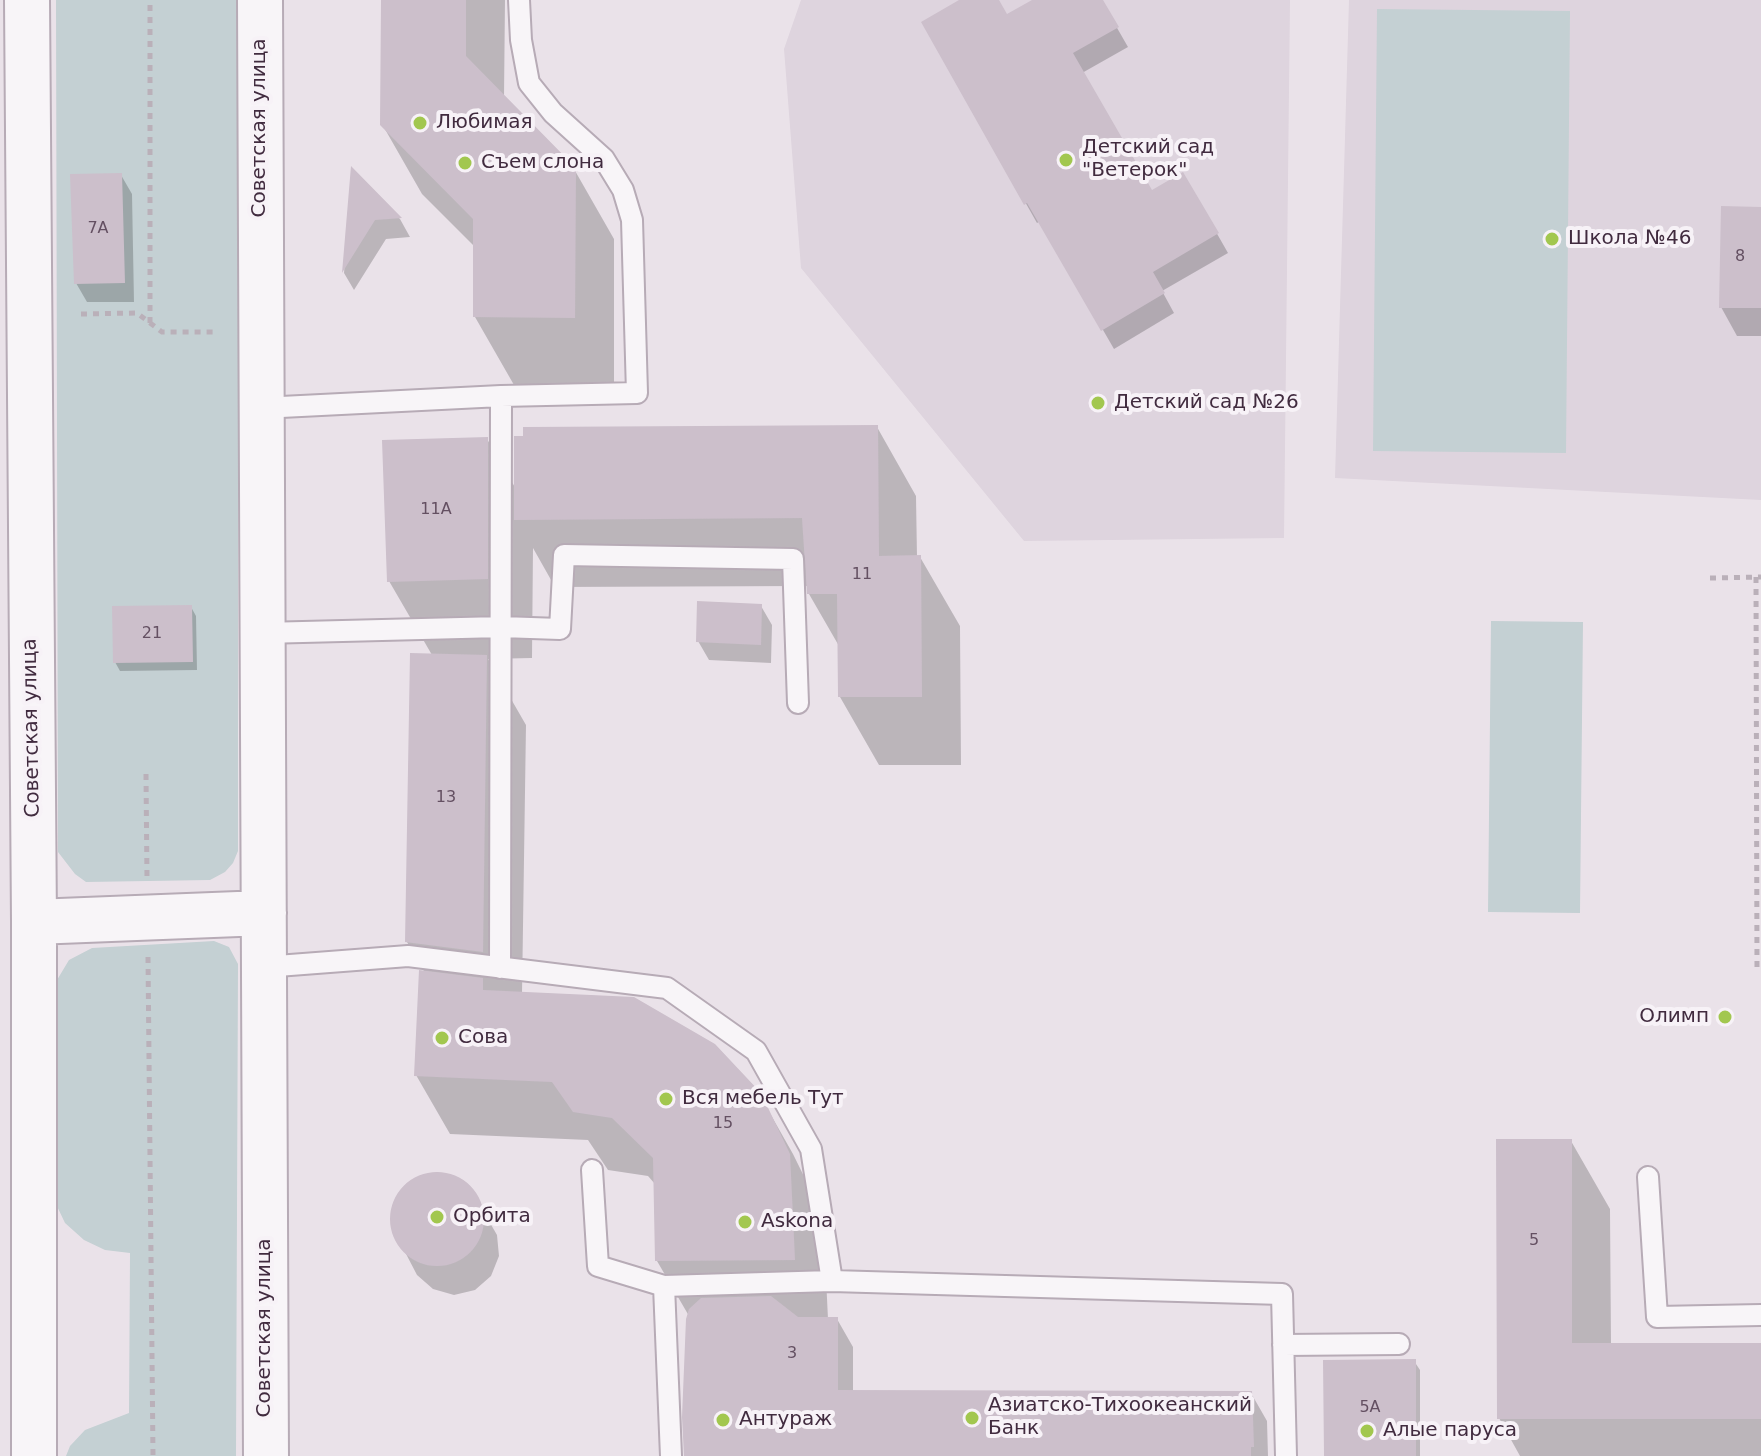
<!DOCTYPE html>
<meta charset="utf-8">
<style>
body{margin:0}
canvas{display:block;background:#eae2e9}
</style>
<canvas width="1761" height="1456"></canvas>
<script>
const c = document.querySelector('canvas').getContext('2d');
c.lineJoin = 'round';
function fillPath(path, color) {
  c.fillStyle = color;
  c.fill(path, 'evenodd');
}
function poly(rows) {
  const path = new Path2D();
  for (const r of rows) {
    if (r.length === 3) {
      path.moveTo(r[0] + r[2], r[1]);
      path.arc(r[0], r[1], r[2], 0, 2 * Math.PI);
      continue;
    }
    path.moveTo(r[0], r[1]);
    for (let i = 2; i < r.length; i += 2) path.lineTo(r[i], r[i + 1]);
  }
  return path;
}
function strokePath(path, color, width, dash) {
  c.strokeStyle = color;
  c.lineWidth = width;
  c.lineCap = dash ? 'butt' : 'round';
  c.setLineDash(dash || []);
  c.stroke(path);
}
function label(font, color, halo, rows, align = 'center') {
  c.font = font + ' "DejaVu Sans",sans-serif';
  c.lineWidth = 8;
  c.setLineDash([]);
  c.textBaseline = 'middle';
  c.strokeStyle = halo;
  c.fillStyle = color;
  for (const [text, x, y, turn = 0] of rows) {
    c.save();
    c.translate(x, y);
    c.rotate((+turn || 0) * Math.PI / 180);
    c.textAlign = isNaN(turn) ? turn : align;
    if (halo) c.strokeText(text, 0, 0);
    c.fillText(text, 0, 0);
    c.restore();
  }
}
const built = poly([
 [801,0,1290,0,1284,538,1024,541,801,268,784,49],
 [1349,0,1761,0,1761,500,1335,478]
]);
const green = poly([
 [56,0,238,0,238,851,233,863,225,872,210,880,86,882,75,874,58,852],
 [1377,9,1570,11,1566,453,1373,451],
 [1491,621,1583,622,1580,913,1488,912],
 [214,941,229,947,238,964,236,1456,66,1456,70,1446,85,1430,129,1413,130,1253,105,1250,84,1240,65,1223,55,1202,57,980,69,960,92,948]
]);
const shadow = poly([
 [383,0,505,0,504,98,574,169,614,239,614,386,514,385,475,317,475,247,422,194,382,124],
 [963,0,997,0,1007,17,1036,0,1101,0,1128,47,1082,73,1151,193,1183,174,1228,253,1162,291,1174,313,1114,349,1040,221,1037,223,924,23],
 [352,171,400,219,410,237,386,239,354,290,344,273],
 [121,175,132,194,134,302,87,302,76,283],
 [1761,209,1761,336,1737,336,1721,307],
 [877,427,916,496,917,557,920,557,960,626,961,765,879,765,840,697,839,646,809,594,809,586,555,587,533,548,532,658,488,659,526,725,522,994,759,1094,793,1154,823,1215,828,1319,837,1319,853,1347,853,1392,1251,1393,1267,1421,1268,1456,686,1456,689,1316,657,1261,655,1184,648,1176,608,1170,588,1140,450,1134,416,1075,425,973,407,942,432,655,389,581,487,439,516,489],
 [761,606,772,625,771,663,709,660,698,641],
 [191,607,196,616,197,670,120,671,115,662],
 [1571,1141,1610,1209,1611,1345,1761,1345,1761,1456,1520,1456,1499,1418],
 [435,1173,455,1177,470,1188,497,1235,499,1256,491,1276,475,1290,454,1295,433,1289,417,1275,392,1227,393,1208,402,1190,417,1178],
 [1414,1361,1420,1370,1420,1456,1326,1456]
]);
const building = poly([
 [381,0,466,0,466,56,576,168,575,318,473,317,473,219,380,125],
 [959,0,999,0,1007,14,1032,0,1103,0,1119,27,1073,53,1152,190,1183,172,1219,233,1153,272,1165,293,1101,331,1027,203,1024,205,921,22],
 [351,166,402,218,375,220,342,273],
 [122,173,125,283,74,284,70,174],
 [1721,206,1761,207,1761,308,1719,308],
 [878,425,879,556,921,555,922,697,838,697,837,594,807,594,802,518,514,520,514,436,523,436,523,427],
 [488,437,488,579,387,582,382,440],
 [697,601,762,604,761,645,696,642],
 [192,605,193,662,113,663,112,606],
 [410,653,487,655,483,952,405,942],
 [419,970,483,978,483,990,634,997,715,1044,761,1093,790,1154,795,1260,655,1261,653,1158,612,1118,573,1112,552,1082,414,1076],
 [1496,1139,1572,1139,1572,1343,1761,1343,1761,1419,1497,1419],
 [437,1219,47],
 [771,1296,798,1317,838,1317,838,1390,1252,1391,1254,1447,1251,1447,1251,1456,684,1456,682,1417,686,1319,689,1309,701,1298],
 [1416,1359,1416,1456,1324,1456,1323,1360]
]);
const path = poly([
 [81,314,137,313,162,332,217,332],
 [150,323,150,0],
 [1756,577,1757,972],
 [1710,578,1761,577],
 [146,774,147,879],
 [148,957,153,1456]
]);
const service = poly([
 [261,408,501,396,637,393,632,220,623,190,604,159,553,113,529,83,521,40,519,0],
 [263,633,501,627,560,629,564,555,793,559,798,703],
 [264,967,408,956,667,988,756,1051,811,1149,832,1281,664,1286],
 [500,968,501,396],
 [592,1170,598,1266,664,1286,671,1456],
 [1648,1177,1657,1317,1761,1315],
 [832,1281,1282,1294,1286,1456],
 [1283,1345,1399,1344]
]);
const tertiary = poly([
 [27,0,34,922,34,1456],
 [260,0,266,1456],
 [34,922,264,913]
]);
const markers = [
 [420,123,8,"#a2c74f"],
 [1066,160,8,"#a2c74f"],
 [465,163,8,"#a2c74f"],
 [1552,239,8,"#a2c74f"],
 [1098,403,8,"#a2c74f"],
 [1725,1017,8,"#a2c74f"],
 [442,1038,8,"#a2c74f"],
 [666,1099,8,"#a2c74f"],
 [437,1217,8,"#a2c74f"],
 [745,1222,8,"#a2c74f"],
 [972,1418,8,"#a2c74f"],
 [723,1420,8,"#a2c74f"],
 [1367,1431,8,"#a2c74f"]
];
const numberNames = [
 ["7А",98,229],
 ["8",1740,257],
 ["11А",436,510],
 ["11",862,575],
 ["21",152,634],
 ["13",446,798],
 ["15",723,1124],
 ["5",1534,1241],
 ["3",792,1354],
 ["5А",1370,1408]
];
const poiNames = [
 ["Любимая",436,123],
 ["Детский сад",1082,148],
 ["\"Ветерок\"",1082,171],
 ["Съем слона",481,163],
 ["Школа №46",1568,239],
 ["Детский сад №26",1114,403],
 ["Олимп",1709,1017,"right"],
 ["Сова",458,1038],
 ["Вся мебель Тут",682,1099],
 ["Орбита",453,1217],
 ["Askona",761,1222],
 ["Азиатско-Тихоокеанский",988,1406],
 ["Банк",988,1429],
 ["Антураж",739,1420],
 ["Алые паруса",1383,1431]
];
const streetNames = [
 ["Советская улица",260,128,-90],
 ["Советская улица",32,728,-91],
 ["Советская улица",265,1328,-90]
];
fillPath(built, '#ded4de');
fillPath(green, '#c4d0d3');
fillPath(shadow, '#0003');
fillPath(building, '#ccbfcb');
strokePath(service, '#b7abb6', 24);
strokePath(tertiary, '#b7abb6', 48);
strokePath(path, '#bab0b9', 5, [6, 6]);
strokePath(service, '#f8f5f8', 20);
strokePath(tertiary, '#f8f5f8', 44);
for (const [x, y, r, color] of markers) {
  const dot = new Path2D();
  dot.arc(x, y, r, 0, 2 * Math.PI);
  c.fillStyle = color;
  c.fill(dot);
  strokePath(dot, '#f7f2f7', 3);
}
label('16px', '#645062', null, numberNames);
label('20px', '#412b3f', '#f7f2f7', poiNames, 'left');
label('20px', '#412b3f', '#f7f2f7', streetNames);
</script>
